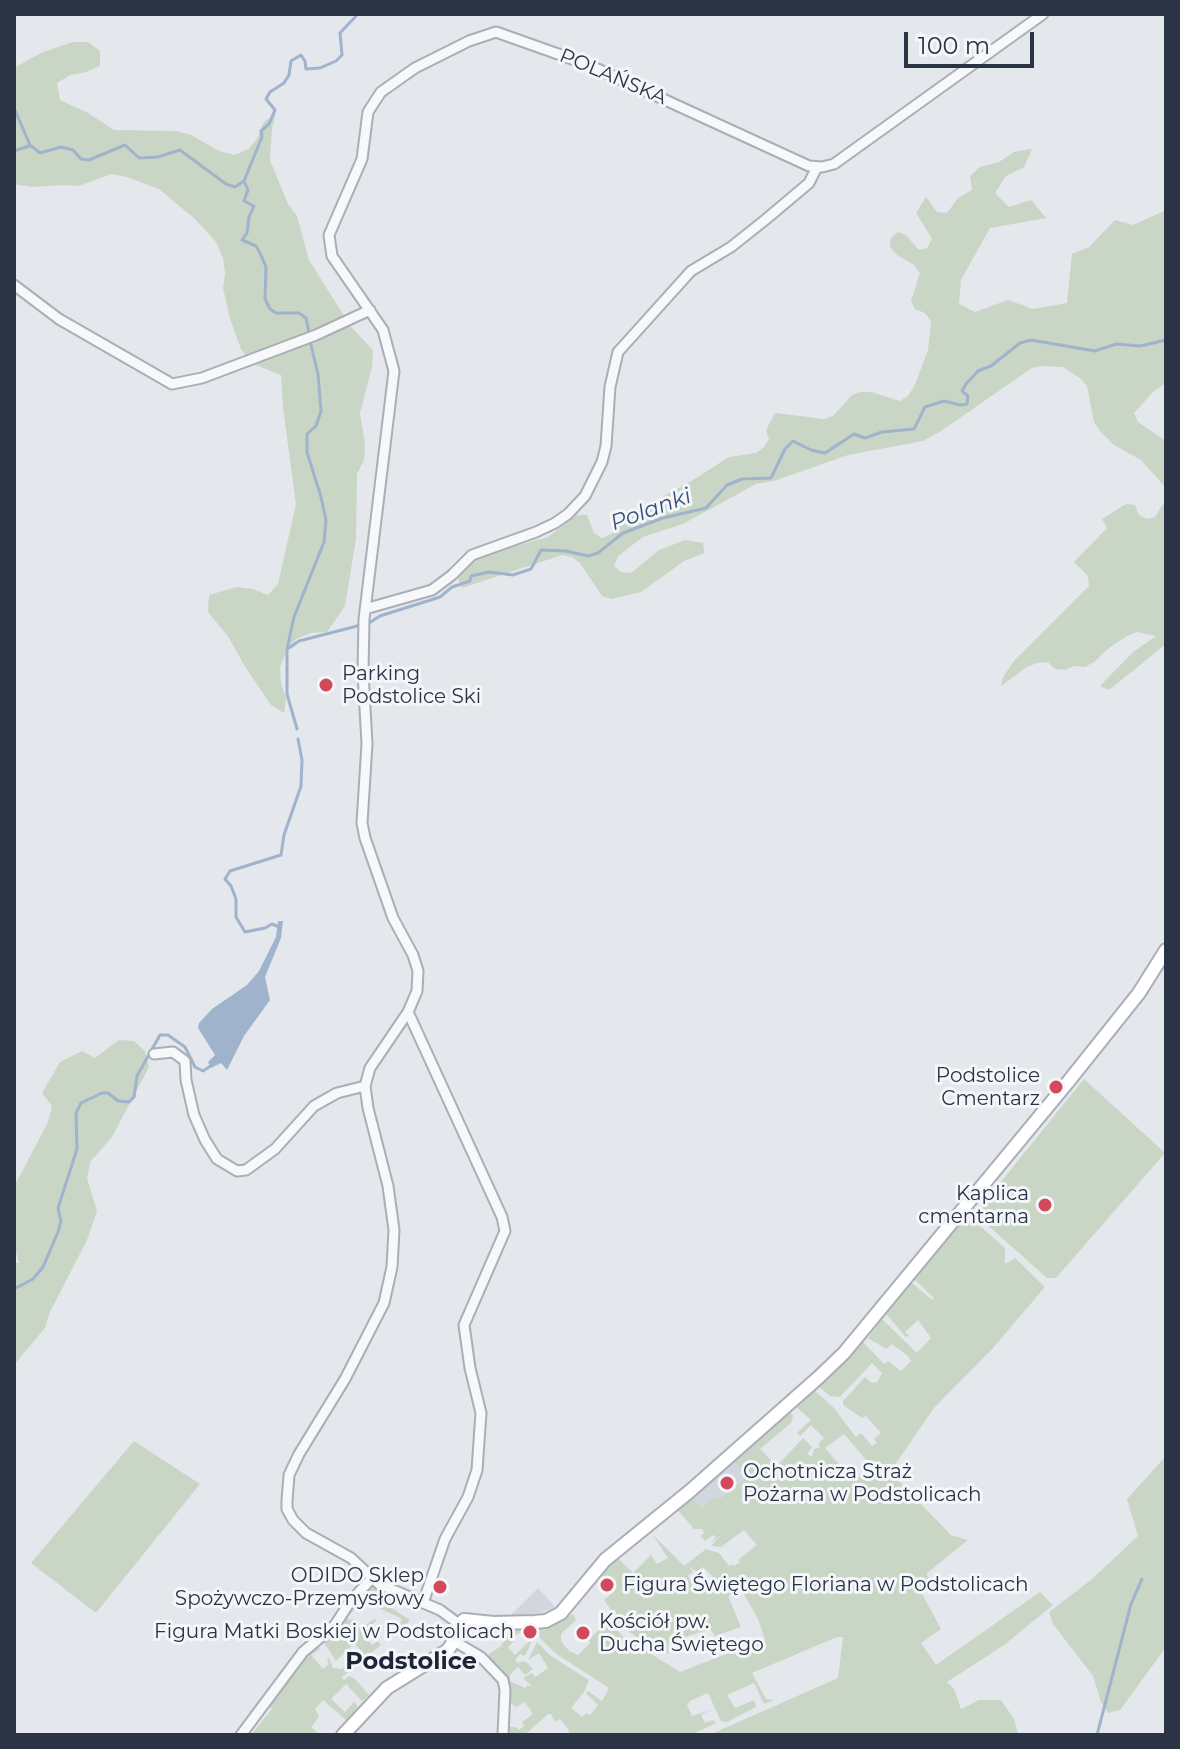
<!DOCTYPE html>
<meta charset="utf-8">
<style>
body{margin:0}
#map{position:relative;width:1180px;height:1749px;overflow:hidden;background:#e4e7ec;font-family:Montserrat,sans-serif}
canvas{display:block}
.frame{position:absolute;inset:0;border:16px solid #2b3445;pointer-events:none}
.scale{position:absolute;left:904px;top:32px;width:130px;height:36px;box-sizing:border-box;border:4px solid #2b3445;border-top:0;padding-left:10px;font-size:24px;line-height:28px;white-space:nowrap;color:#2b3445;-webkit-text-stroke:6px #f4f6f9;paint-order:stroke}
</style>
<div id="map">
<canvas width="1180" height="1749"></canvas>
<div class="frame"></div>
<div class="scale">100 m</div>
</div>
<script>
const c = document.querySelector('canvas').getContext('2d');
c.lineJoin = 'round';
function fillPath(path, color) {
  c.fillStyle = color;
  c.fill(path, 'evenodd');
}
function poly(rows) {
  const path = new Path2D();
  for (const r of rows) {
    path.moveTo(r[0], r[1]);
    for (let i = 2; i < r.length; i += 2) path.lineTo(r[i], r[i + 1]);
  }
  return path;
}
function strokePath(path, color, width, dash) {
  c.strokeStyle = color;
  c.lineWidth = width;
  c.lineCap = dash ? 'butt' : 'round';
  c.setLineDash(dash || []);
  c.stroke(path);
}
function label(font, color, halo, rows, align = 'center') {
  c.font = font + ' Montserrat,sans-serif';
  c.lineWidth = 6;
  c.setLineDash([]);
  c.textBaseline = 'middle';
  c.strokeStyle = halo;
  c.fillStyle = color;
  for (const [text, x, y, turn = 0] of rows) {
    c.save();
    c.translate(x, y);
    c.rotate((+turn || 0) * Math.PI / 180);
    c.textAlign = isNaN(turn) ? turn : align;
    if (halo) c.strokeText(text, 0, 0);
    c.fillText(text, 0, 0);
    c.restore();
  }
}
const built = poly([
 [736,1458,748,1478,715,1505,702,1508,691,1497],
 [538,1588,555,1607,540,1613,509,1617]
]);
const green = poly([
 [73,42,88,42,100,51,100,66,86,72,70,75,57,83,60,100,88,113,114,130,176,131,191,135,219,151,234,155,249,149,258,137,263,123,276,113,272,128,270,160,288,204,297,216,309,260,351,327,373,350,372,367,360,413,365,444,364,460,357,474,356,539,345,606,327,632,311,633,296,639,286,652,280,667,281,683,286,698,284,713,271,705,244,665,229,638,208,612,209,595,237,587,253,589,268,595,278,584,296,504,283,408,281,375,251,363,241,349,230,319,223,288,225,273,223,258,216,242,195,219,159,189,127,177,111,174,79,186,63,185,32,187,14,184,14,68,43,52],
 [1032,149,1024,167,1006,176,995,193,1009,207,1031,200,1046,218,990,228,961,280,959,304,975,312,1008,300,1033,309,1067,303,1072,254,1089,247,1115,220,1133,225,1164,211,1166,383,1153,392,1134,413,1138,422,1166,441,1166,488,1141,460,1114,445,1100,431,1094,422,1087,386,1080,378,1063,367,1042,366,1032,368,941,431,923,441,848,455,777,480,756,484,683,524,643,537,618,556,614,566,621,572,631,573,659,550,685,540,703,543,704,553,684,561,641,592,611,599,602,596,580,563,572,557,562,555,462,588,458,579,468,563,484,555,548,537,577,515,587,515,594,533,602,538,611,534,624,520,640,509,690,482,729,457,756,453,764,447,769,439,766,430,775,413,824,419,833,416,852,395,861,392,871,392,900,401,908,396,914,387,928,350,931,321,925,313,915,309,911,301,920,273,914,265,897,255,890,247,891,238,898,232,906,235,919,250,927,248,932,239,916,213,926,197,937,212,947,213,958,198,972,190,970,176,980,167,999,162,1014,152],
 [1166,499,1166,644,1109,690,1100,686,1133,652,1156,636,1137,632,1127,636,1109,648,1094,662,1085,667,1074,666,1065,670,1055,669,1048,662,1037,663,1027,667,1001,686,1003,677,1014,661,1089,586,1088,576,1074,562,1107,528,1102,519,1126,504,1135,505,1138,514,1146,519,1155,517],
 [119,1040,134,1041,145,1051,149,1067,112,1137,90,1162,87,1179,97,1211,87,1240,50,1312,45,1328,14,1365,14,1263,19,1263,14,1245,14,1187,48,1122,52,1106,42,1093,60,1062,82,1051,95,1058],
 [1084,1079,1165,1153,1056,1278,1047,1278,975,1214],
 [964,1218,981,1227,1005,1248,1005,1264,1015,1258,1045,1287,992,1349,934,1408,890,1472,951,1535,968,1540,926,1574,931,1581,920,1590,941,1629,921,1643,936,1665,1040,1592,1053,1605,1004,1645,947,1682,954,1689,961,1709,979,1700,1001,1700,1014,1719,1018,1735,709,1735,838,1678,843,1637,837,1637,752,1673,766,1699,774,1700,764,1704,754,1683,727,1695,735,1708,754,1700,756,1707,727,1722,721,1721,708,1693,690,1701,687,1705,692,1716,710,1710,701,1715,705,1723,714,1720,716,1723,691,1735,568,1735,569,1730,560,1719,555,1722,551,1714,548,1714,525,1735,515,1733,506,1735,504,1727,516,1727,519,1730,524,1726,522,1722,533,1714,525,1702,516,1707,508,1701,507,1689,485,1657,501,1646,508,1635,514,1641,508,1647,515,1655,533,1638,525,1630,514,1636,510,1632,513,1628,529,1627,532,1630,534,1636,525,1656,520,1654,515,1660,518,1663,525,1661,533,1669,525,1675,518,1667,510,1675,510,1681,525,1688,528,1685,533,1687,523,1678,532,1673,535,1677,548,1668,539,1653,528,1660,537,1642,551,1656,589,1680,584,1692,571,1708,582,1717,586,1713,590,1715,598,1705,586,1693,588,1691,602,1701,609,1688,555,1653,540,1638,537,1627,545,1630,573,1614,576,1620,561,1634,561,1641,569,1651,578,1655,590,1643,588,1640,608,1622,604,1616,606,1614,622,1636,680,1672,765,1639,758,1619,741,1589,728,1596,741,1627,715,1636,711,1630,700,1632,668,1643,669,1654,640,1640,623,1627,604,1600,613,1592,601,1574,618,1558,633,1573,651,1555,657,1564,668,1558,653,1535,684,1566,706,1549,719,1553,729,1566,732,1564,734,1566,740,1562,739,1559,757,1545,744,1530,721,1547,711,1546,721,1535,710,1544,716,1537,713,1535,705,1541,701,1536,704,1533,702,1529,694,1529,677,1509,691,1497,702,1508,715,1497,719,1500,747,1478,734,1459,789,1411,793,1416,791,1423,760,1449,777,1466,803,1438,812,1447,807,1454,812,1457,814,1449,820,1448,818,1444,824,1438,811,1425,800,1436,797,1433,811,1420,795,1406,814,1390,833,1407,856,1437,861,1433,872,1446,877,1443,874,1439,881,1433,866,1416,862,1418,843,1405,843,1401,865,1377,872,1383,877,1382,882,1373,872,1363,840,1397,830,1396,818,1386,863,1342,884,1364,888,1361,901,1371,911,1361,908,1356,892,1344,886,1349,868,1338,882,1319,917,1353,931,1338,918,1320,905,1332,909,1336,906,1337,886,1314,911,1282,932,1300,934,1298,914,1279],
 [844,1434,872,1467,853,1481,825,1448],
 [688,1567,697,1571,703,1567,717,1581,697,1594,688,1576,693,1571],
 [134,1441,200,1484,96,1613,31,1563],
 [1166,1456,1166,1647,1120,1710,1108,1713,1101,1702,1093,1676,1053,1624,1049,1612,1091,1580,1138,1536,1127,1499],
 [368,1587,377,1587,406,1599,402,1605,393,1598,387,1602,390,1607,410,1620,401,1631,397,1629,402,1619,379,1608,375,1602,371,1606,367,1602,362,1602,347,1617,350,1621,352,1619,360,1629,374,1619,377,1620,363,1633,372,1645,378,1641,381,1645,342,1677,344,1680,349,1676,355,1679,369,1695,362,1701,346,1684,331,1699,345,1712,354,1702,356,1704,358,1708,346,1720,323,1700,315,1709,319,1717,311,1727,320,1735,271,1733,251,1735,272,1709,266,1705,291,1677,304,1656,318,1645,320,1649,311,1655,323,1669,329,1664,327,1660,329,1658,333,1668,342,1669,361,1651,354,1643,336,1661,323,1641]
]);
const water = poly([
 [278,921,283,921,281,938,265,977,270,1000,244,1036,227,1070,221,1063,211,1068,208,1062,215,1055,198,1028,199,1023,212,1009,247,985,259,971,276,937]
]);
const stream = poly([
 [14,108,30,145,40,153,61,147,73,150,81,159,89,160,125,145,139,158,158,157,180,150,226,184,235,187,244,181],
 [14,151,29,146],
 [244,181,262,137,261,131,269,124,275,110,266,99,270,92,284,83,289,75,291,61,301,55,305,61,306,69,320,68,336,61,342,55,340,33,358,14],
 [244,181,248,190,244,201,254,206,249,217,247,233,242,240,256,246,260,253,266,267,265,299,270,309,276,313,299,313,306,318,309,332],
 [369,623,380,616,440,597,452,587,470,581,471,576,489,572,513,575,531,569,541,550,566,551,588,556,598,553,623,533,663,518,706,508,727,485,742,479,771,478,785,449,793,441,811,450,825,453,854,434,865,438,882,432,914,429,925,407,944,401,960,405,967,404,968,396,962,391,966,384,978,371,991,366,1020,343,1031,340,1095,351,1116,344,1140,346,1166,340],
 [289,648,299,641,361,625],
 [297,729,287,694,287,649,294,617,324,542,326,520,321,497,307,452,307,434,316,426,321,411,318,374,310,341],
 [279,927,272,924,265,928,245,932,236,917,236,899,231,886,225,879,230,871,281,855,284,835,301,786,302,760,298,739],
 [14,1289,33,1279,43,1267,58,1232,61,1221,58,1208,77,1149,76,1113,81,1103,102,1093,108,1093,118,1101,129,1102,134,1097,137,1076,160,1035,168,1035,185,1047,195,1067,203,1071,212,1065],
 [1097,1735,1131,1604,1142,1579]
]);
const street = poly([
 [14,285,59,319,172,384,202,378,316,335,370,310],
 [365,609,432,590,452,575,472,555,536,532,555,523,568,514,585,496,602,462,606,446,610,387,618,352,691,271,731,247,765,220,809,183,817,167],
 [408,1012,502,1217,505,1231,464,1325,470,1368,481,1413,477,1470,468,1497,445,1539,423,1603],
 [154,1054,173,1052,185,1061,186,1080,194,1115,205,1140,217,1159,237,1171,246,1170,275,1149,314,1106,337,1093,365,1086],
 [459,1624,440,1610,379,1584,351,1558,306,1533,293,1520,287,1509,287,1501,289,1475,299,1454,345,1379,384,1303,392,1267,394,1230,388,1186,368,1108,365,1086,370,1068,408,1012,417,991,418,971,413,955,393,918,365,838,362,823,367,744,363,672,364,619,394,371,383,330,332,256,329,235,362,159,368,112,381,92,415,68,469,41,496,32,589,65,809,166,822,167,834,164,1043,14],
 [454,1641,481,1657,503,1680,505,1690,503,1735],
 [241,1735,303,1652,335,1625,350,1602,372,1578]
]);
const secondary = poly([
 [343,1735,387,1688,448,1650,454,1641,457,1628,464,1620,494,1623,534,1622,546,1621,561,1613,605,1560,690,1491,819,1377,844,1353,1068,1082,1139,993,1166,950]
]);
const markers = [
 [326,685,8,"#d1495b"],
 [1056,1087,8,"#d1495b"],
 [1045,1205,8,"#d1495b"],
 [727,1483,8,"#d1495b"],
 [607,1585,8,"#d1495b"],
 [440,1587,8,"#d1495b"],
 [530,1632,8,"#d1495b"],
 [583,1633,8,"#d1495b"]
];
const streetNames = [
 ["POLAŃSKA",613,77,23]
];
const poiNames = [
 ["Parking",342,674],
 ["Podstolice Ski",342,697],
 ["Podstolice",1040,1076,"right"],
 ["Cmentarz",1040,1099,"right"],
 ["Kaplica",1029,1194,"right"],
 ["cmentarna",1029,1217,"right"],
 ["Ochotnicza Straż",743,1472],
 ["Pożarna w Podstolicach",743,1495],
 ["ODIDO Sklep",424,1576,"right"],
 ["Spożywczo-Przemysłowy",424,1599,"right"],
 ["Figura Świętego Floriana w Podstolicach",623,1585],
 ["Kościół pw.",599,1622],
 ["Ducha Świętego",599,1645],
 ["Figura Matki Boskiej w Podstolicach",514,1632,"right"]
];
const waterNames = [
 ["Polanki",651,510,-20]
];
const quarterNames = [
 ["Podstolice",411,1662]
];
fillPath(built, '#d2d6de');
fillPath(green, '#c9d6c5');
fillPath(water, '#9fb4cc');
strokePath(stream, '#9fb4cc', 3);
strokePath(street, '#a9aeb7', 13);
strokePath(secondary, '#a9aeb7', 16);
strokePath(street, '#f7f8fa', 9);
strokePath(secondary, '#fff', 12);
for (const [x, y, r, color] of markers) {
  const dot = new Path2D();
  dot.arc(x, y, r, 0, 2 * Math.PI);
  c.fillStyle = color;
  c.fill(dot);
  strokePath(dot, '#f4f6f9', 3);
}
label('20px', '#2b3445', '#f4f6f9', streetNames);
label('20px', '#2b3445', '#f4f6f9', poiNames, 'left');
label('italic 22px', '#34527a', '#f4f6f9', waterNames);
label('bold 24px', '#1d2536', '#f4f6f9', quarterNames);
</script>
